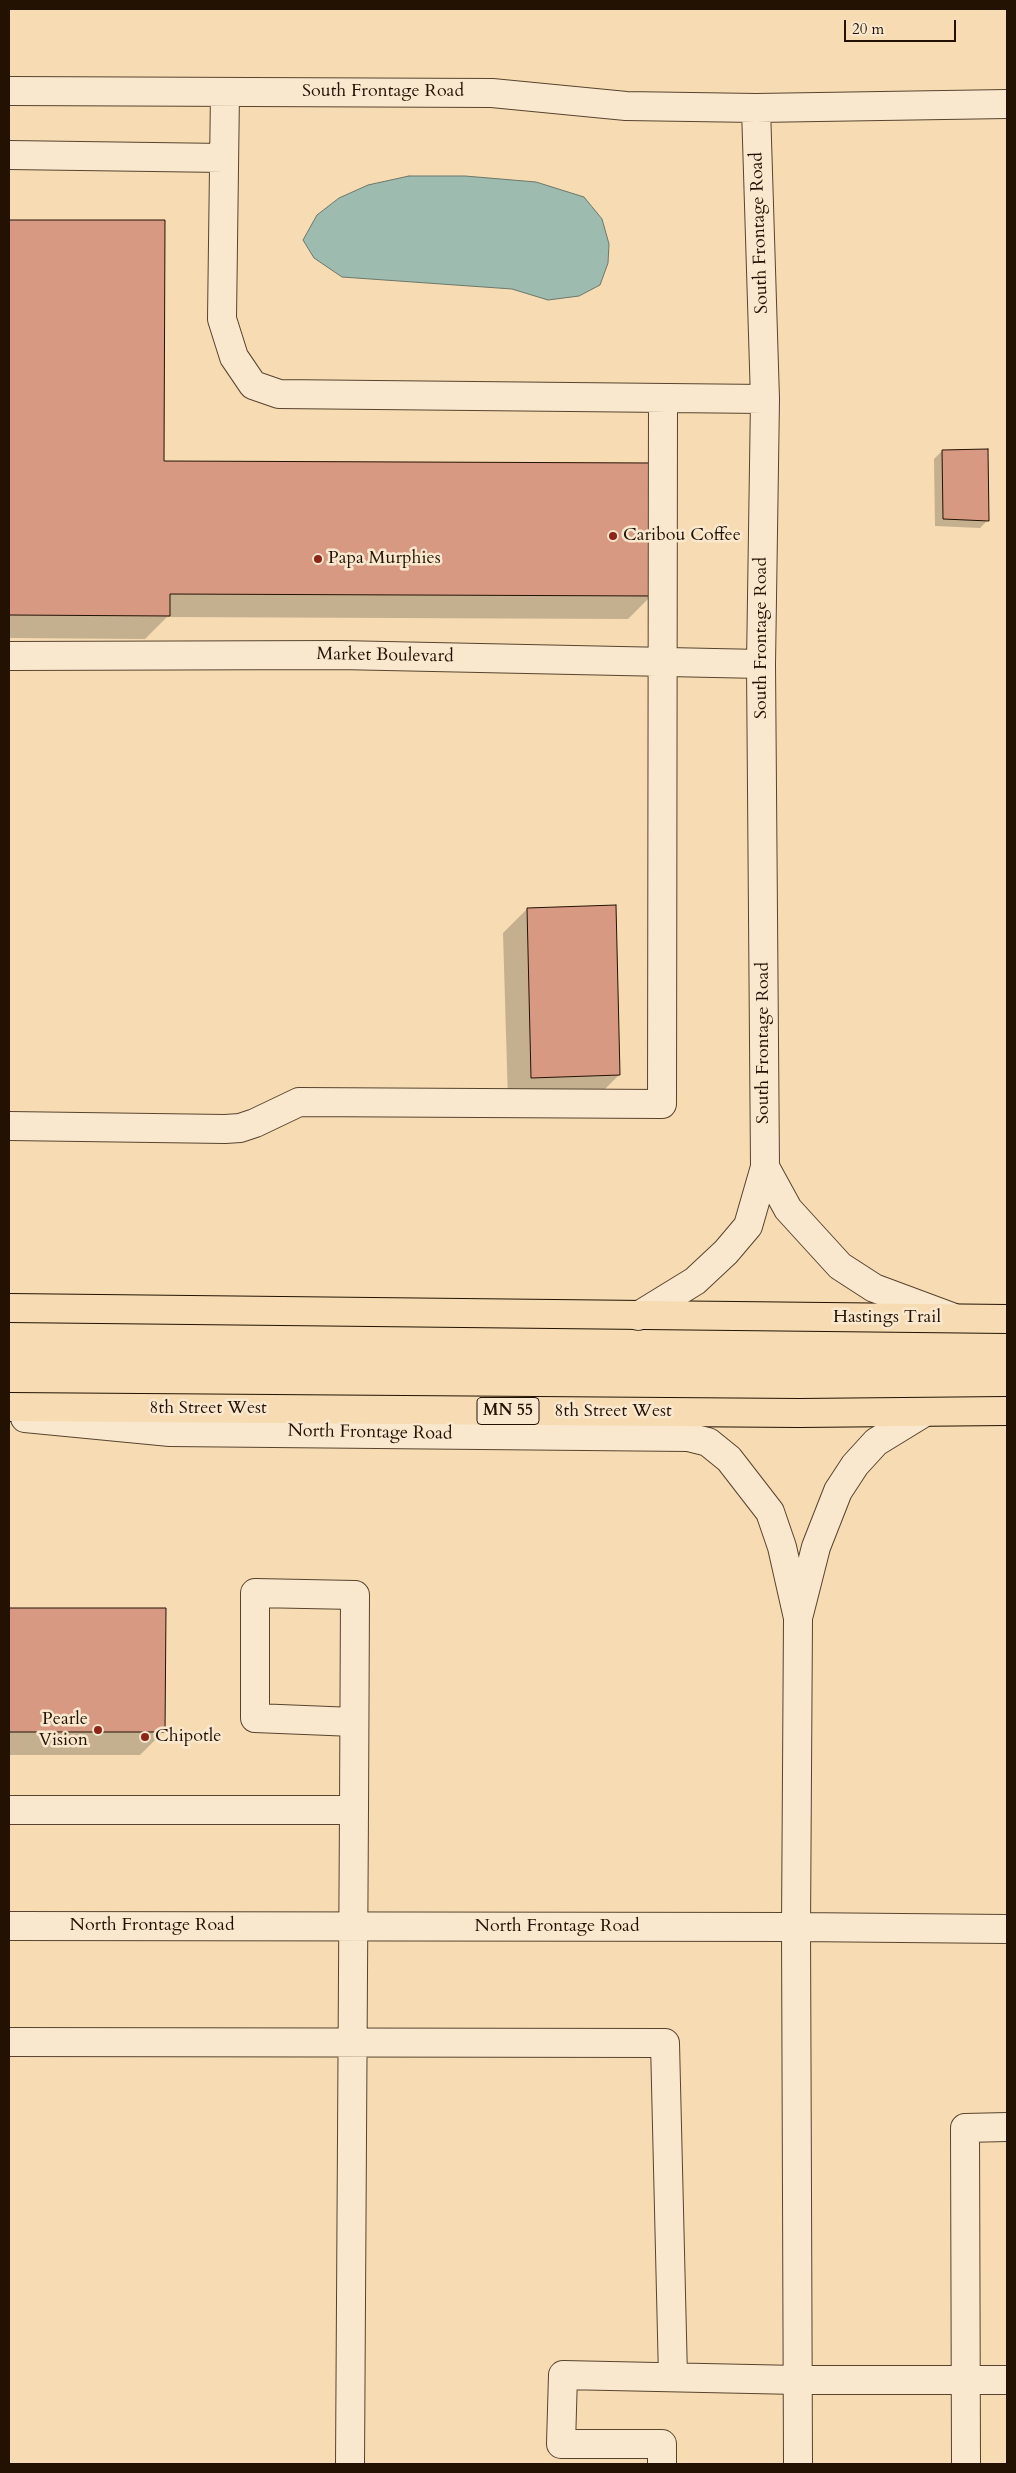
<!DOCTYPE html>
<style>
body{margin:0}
#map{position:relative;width:1016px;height:2473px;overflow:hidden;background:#f6dbb3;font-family:Cardo,serif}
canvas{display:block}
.frame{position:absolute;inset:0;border:10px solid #231202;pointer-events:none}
.scale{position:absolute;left:844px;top:20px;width:112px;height:22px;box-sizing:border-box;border:2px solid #231202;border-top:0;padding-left:6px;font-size:15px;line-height:18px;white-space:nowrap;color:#231202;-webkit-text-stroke:4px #f9e8ce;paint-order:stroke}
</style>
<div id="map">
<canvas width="1016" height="2473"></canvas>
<div class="frame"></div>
<div class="scale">20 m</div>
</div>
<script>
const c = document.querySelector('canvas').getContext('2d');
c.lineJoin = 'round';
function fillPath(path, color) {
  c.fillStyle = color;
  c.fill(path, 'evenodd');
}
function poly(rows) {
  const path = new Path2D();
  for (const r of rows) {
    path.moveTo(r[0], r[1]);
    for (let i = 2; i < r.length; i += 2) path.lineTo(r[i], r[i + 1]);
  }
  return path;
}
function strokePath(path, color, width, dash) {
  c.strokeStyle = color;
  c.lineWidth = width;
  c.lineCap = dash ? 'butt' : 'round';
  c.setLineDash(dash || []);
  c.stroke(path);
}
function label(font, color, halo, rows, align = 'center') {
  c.font = font + ' Cardo,serif';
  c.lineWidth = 5;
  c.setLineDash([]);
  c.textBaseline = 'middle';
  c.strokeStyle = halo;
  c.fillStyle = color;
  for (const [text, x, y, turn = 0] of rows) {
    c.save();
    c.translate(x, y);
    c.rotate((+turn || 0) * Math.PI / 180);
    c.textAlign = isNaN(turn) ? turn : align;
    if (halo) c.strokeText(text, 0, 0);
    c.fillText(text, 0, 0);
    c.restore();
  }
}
const water = poly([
 [409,176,465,176,536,182,584,197,602,219,609,244,608,263,600,285,579,296,548,300,512,289,342,277,314,258,303,240,317,215,339,198,368,185,409,176]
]);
const shadow = poly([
 [9,221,163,222,162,463,652,595,628,619,167,617,145,639,9,638],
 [942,451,988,520,980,528,935,526,934,459],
 [527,909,619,1075,595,1099,508,1101,503,933],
 [9,1609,165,1609,164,1731,140,1755,9,1755]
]);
const building = poly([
 [9,220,165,220,164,461,654,463,653,596,170,594,170,616,9,615,9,220],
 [988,449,989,521,943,519,942,450,988,449],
 [616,905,620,1075,531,1078,527,908,616,905],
 [9,1608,166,1608,165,1732,9,1732,9,1608]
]);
const minor = poly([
 [9,91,492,93,626,106,756,108,1007,104],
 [225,92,222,319,234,357,253,385,279,394,765,399],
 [9,155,224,158],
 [9,656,339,655,761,664],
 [9,1126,225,1129,240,1128,255,1123,299,1102,662,1104,663,398],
 [765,1167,788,1209,840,1266,874,1288,952,1317],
 [638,1316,695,1281,726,1252,748,1226,765,1167,761,664,765,399,756,108],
 [799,1614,816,1547,838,1491,855,1465,876,1442,925,1412],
 [354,1722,255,1718,255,1593,355,1595,354,1810],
 [9,1810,354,1810,350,2464],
 [9,1926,796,1927,798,1618,782,1547,770,1512,729,1459,708,1442,688,1437,170,1432,25,1418],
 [9,2042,665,2043,673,2377],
 [662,2464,662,2444,561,2444,563,2375,798,2380,1007,2380],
 [798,2464,796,1927,1007,1929],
 [966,2464,965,2128,1007,2127]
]);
const highway = poly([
 [9,1308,1007,1319],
 [9,1407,799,1413,1007,1411]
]);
const markers = [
 [613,536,5,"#8f2418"],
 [318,559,5,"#8f2418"],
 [98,1730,5,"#8f2418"],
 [145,1737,5,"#8f2418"]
];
const shields = [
 [508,1411,62]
];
const shieldNames = [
 ["MN 55",508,1411]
];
const streetNames = [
 ["South Frontage Road",383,92],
 ["South Frontage Road",760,233,-92],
 ["South Frontage Road",762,638,-90],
 ["Market Boulevard",385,656,1],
 ["South Frontage Road",764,1043,-90],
 ["Hastings Trail",887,1318],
 ["8th Street West",208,1409],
 ["8th Street West",613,1412],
 ["North Frontage Road",370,1433,1],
 ["North Frontage Road",152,1926],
 ["North Frontage Road",557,1927]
];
const poiNames = [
 ["Caribou Coffee",623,536],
 ["Papa Murphies",328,559],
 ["Pearle",88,1720,"right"],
 ["Vision",88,1741,"right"],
 ["Chipotle",155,1737]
];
fillPath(water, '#9dbbaf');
strokePath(water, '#6c776a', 1);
fillPath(shadow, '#0003');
fillPath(building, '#d89982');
strokePath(building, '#231202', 1);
strokePath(minor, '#58442e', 30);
strokePath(highway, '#231202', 30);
strokePath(minor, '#f9e8ce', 28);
strokePath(highway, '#f6dbb3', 28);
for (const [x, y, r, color] of markers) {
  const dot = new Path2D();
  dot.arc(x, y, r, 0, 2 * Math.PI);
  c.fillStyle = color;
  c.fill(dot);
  strokePath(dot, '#f9e8ce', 2);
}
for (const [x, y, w] of shields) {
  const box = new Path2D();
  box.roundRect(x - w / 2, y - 13.5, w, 27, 4);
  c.fillStyle = '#f9e8ce';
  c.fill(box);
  strokePath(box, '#231202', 1);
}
label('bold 16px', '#231202', null, shieldNames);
label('18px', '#231202', '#f9e8ce', streetNames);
label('18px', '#231202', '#f9e8ce', poiNames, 'left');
</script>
